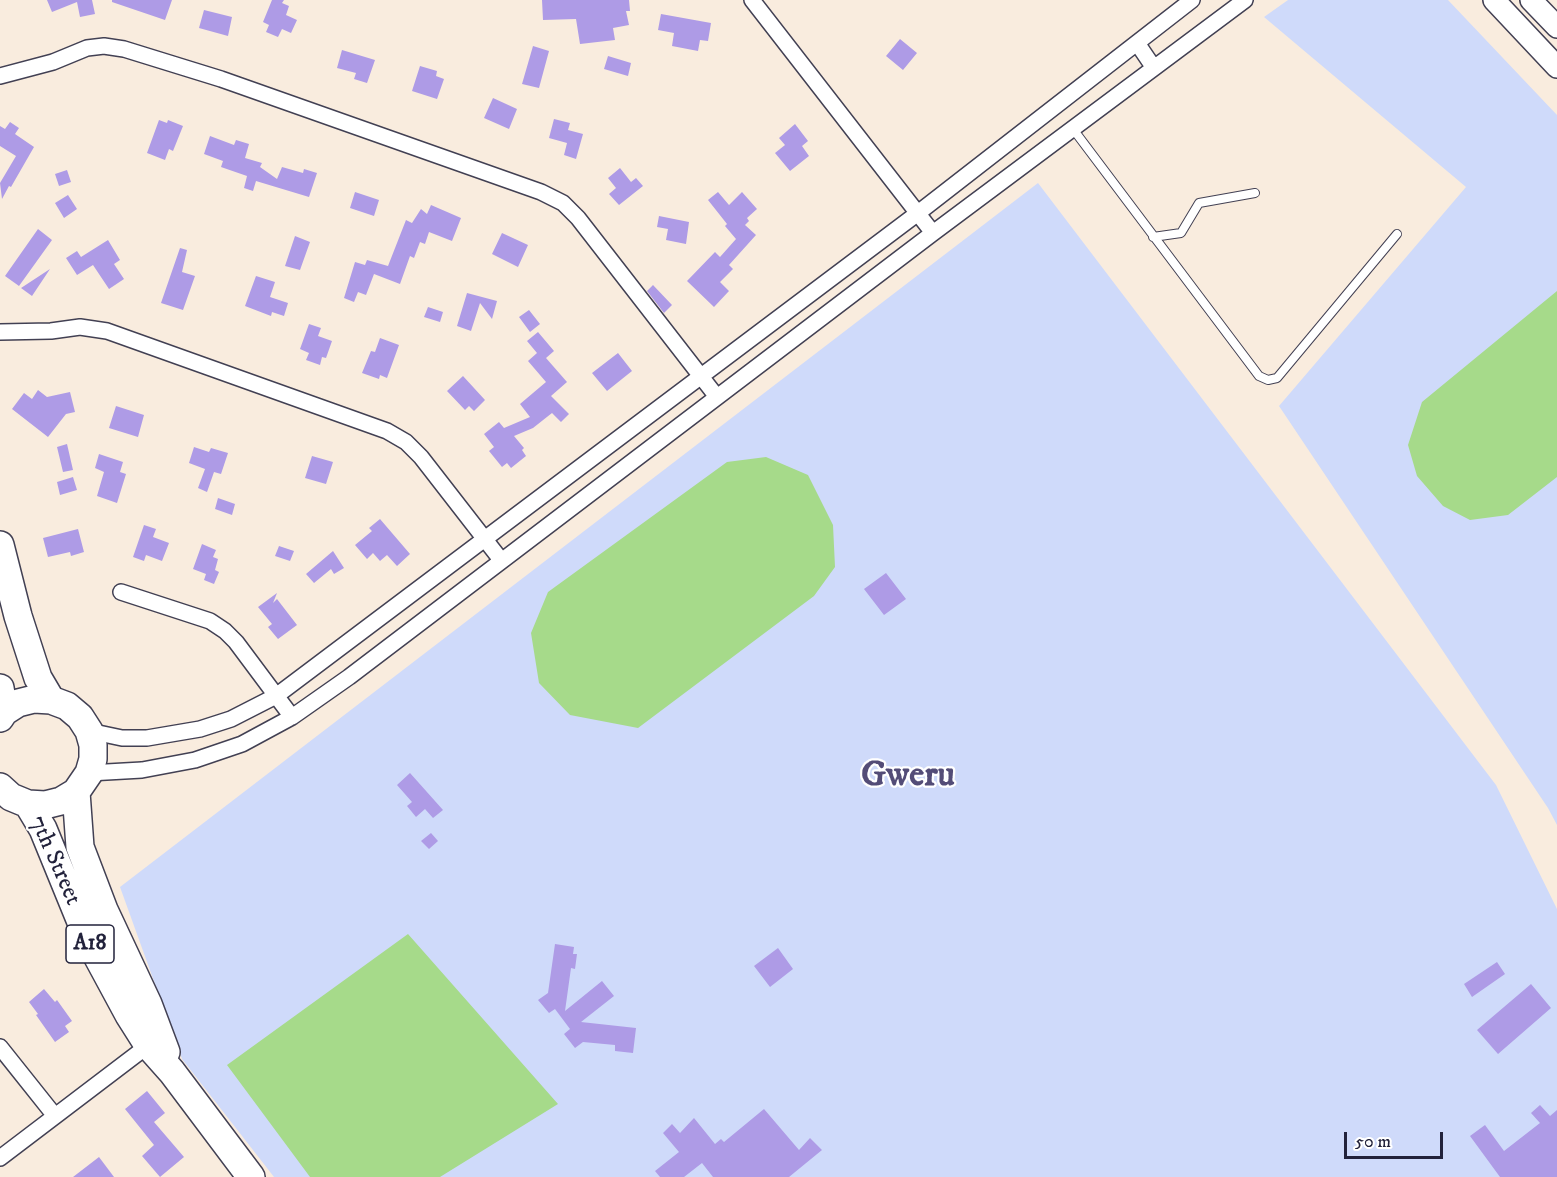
<!DOCTYPE html>
<style>
body{margin:0}
#map{position:relative;width:1557px;height:1177px;overflow:hidden;background:#f9ecde;font-family:"IM FELL DW Pica",serif}
canvas{display:block}
.scale{position:absolute;left:1344px;top:1132px;width:99px;height:27px;box-sizing:border-box;border:3px solid #22223b;border-top:0;padding-left:8px;font-size:18px;line-height:21px;white-space:nowrap;color:#22223b;-webkit-text-stroke:4px #fff;paint-order:stroke}
</style>
<div id="map">
<canvas width="1557" height="1177"></canvas>
<div class="scale">50 m</div>
</div>
<script>
const c = document.querySelector('canvas').getContext('2d');
c.lineJoin = 'round';
function fillPath(path, color) {
  c.fillStyle = color;
  c.fill(path, 'evenodd');
}
function poly(rows) {
  const path = new Path2D();
  for (const r of rows) {
    path.moveTo(r[0], r[1]);
    for (let i = 2; i < r.length; i += 2) path.lineTo(r[i], r[i + 1]);
  }
  return path;
}
function strokePath(path, color, width, dash) {
  c.strokeStyle = color;
  c.lineWidth = width;
  c.lineCap = dash ? 'butt' : 'round';
  c.setLineDash(dash || []);
  c.stroke(path);
}
function label(font, color, halo, rows, align = 'center') {
  c.font = font + ' "IM FELL DW Pica",serif';
  c.lineWidth = 4.5;
  c.setLineDash([]);
  c.textBaseline = 'middle';
  c.strokeStyle = halo;
  c.fillStyle = color;
  for (const [text, x, y, turn = 0] of rows) {
    c.save();
    c.translate(x, y);
    c.rotate((+turn || 0) * Math.PI / 180);
    c.textAlign = isNaN(turn) ? turn : align;
    if (halo) c.strokeText(text, 0, 0);
    c.fillText(text, 0, 0);
    c.restore();
  }
}
const built = poly([
 [1288,0,1448,0,1557,115,1557,825,1548,808,1279,406,1466,187,1264,17],
 [1038,183,1496,785,1557,909,1557,1177,274,1177,182,1059,120,887]
]);
const green = poly([
 [1557,291,1557,477,1508,515,1470,520,1443,506,1417,476,1408,445,1422,402],
 [766,457,808,475,833,525,835,567,814,596,638,728,570,715,539,683,531,633,548,592,727,462],
 [408,934,558,1104,440,1177,310,1177,227,1065]
]);
const building = poly([
 [47,0,92,0,95,14,80,17,77,2,52,12],
 [112,0,172,0,165,20,112,2],
 [272,0,284,0,282,3,289,6,286,15,297,20,291,33,282,29,278,37,266,32,269,25,263,22],
 [542,0,629,0,630,11,626,11,629,25,613,28,615,40,580,44,576,19,543,20],
 [204,10,232,17,228,36,199,28],
 [661,14,711,23,708,41,700,40,698,51,672,46,674,33,658,30],
 [900,39,917,53,903,70,886,56],
 [533,46,549,51,539,88,522,84],
 [342,50,375,60,367,83,354,79,356,73,337,68],
 [608,56,631,63,628,76,604,69],
 [420,66,437,71,436,76,444,79,437,99,412,91],
 [493,98,517,109,509,129,484,118],
 [554,119,570,123,568,130,583,134,576,159,564,155,567,143,549,138],
 [159,120,167,123,168,120,183,126,173,151,169,149,165,160,147,153],
 [10,122,19,128,15,134,34,147,11,187,9,186,2,199,0,183,16,156,0,146,0,126,5,129],
 [795,124,808,141,802,146,809,156,790,171,775,153,785,145,779,138],
 [210,136,234,145,236,140,249,144,245,158,262,163,260,167,277,179,282,167,303,173,304,169,317,173,309,197,256,181,253,191,244,188,247,176,221,167,223,161,204,154],
 [620,168,631,182,636,178,643,186,619,205,609,194,616,188,608,178],
 [67,170,71,182,59,186,55,174],
 [355,192,379,200,374,216,350,208],
 [718,192,729,205,742,192,757,209,747,218,749,221,745,225,756,235,729,265,733,269,720,282,729,291,714,307,687,281,715,252,720,257,736,239,725,226,727,224,708,200],
 [68,195,77,209,64,218,55,203],
 [431,205,461,218,452,241,429,232,425,244,420,242,414,258,410,256,400,284,374,274,366,295,358,292,354,302,344,298,355,262,365,265,367,260,388,266,406,220,412,223,421,209,427,214],
 [659,216,689,222,686,244,666,240,668,229,657,227],
 [38,229,52,240,19,286,5,276],
 [502,233,528,245,518,267,492,254],
 [295,236,310,242,300,270,285,266],
 [108,240,120,260,114,264,124,279,109,289,93,265,77,275,66,258,77,251,81,257],
 [180,248,187,250,182,272,195,276,183,310,161,303],
 [50,269,32,296,21,288],
 [256,276,275,282,270,297,288,303,284,316,272,312,271,316,245,306],
 [653,285,672,305,664,313,647,291],
 [467,293,497,301,492,319,480,303,471,331,457,326],
 [428,307,443,312,440,322,424,317],
 [529,310,540,324,530,332,519,317],
 [309,324,321,328,318,336,332,341,326,358,322,357,320,365,306,360,309,353,300,349],
 [538,332,554,351,546,358,567,382,551,396,569,414,561,422,552,413,533,428,514,436,524,448,522,450,526,456,511,468,507,463,502,467,489,451,494,447,484,434,499,422,504,428,530,417,520,404,546,382,528,361,537,353,527,341],
 [380,338,399,345,387,378,380,375,379,379,362,373,371,351,375,352],
 [618,353,632,371,607,391,592,373],
 [463,376,485,400,474,411,469,406,465,410,447,391],
 [38,390,47,397,70,392,75,412,66,414,48,437,12,409,24,393,32,399],
 [116,406,144,415,138,437,109,428],
 [67,444,73,470,63,472,57,447],
 [194,447,209,452,211,448,228,453,221,474,214,472,207,492,198,488,205,469,189,463],
 [99,454,123,462,120,472,126,474,117,503,97,496,104,472,95,468],
 [312,456,333,462,326,484,305,478],
 [73,477,77,490,60,495,57,482],
 [218,498,235,504,232,515,215,509],
 [380,519,410,554,397,566,387,555,380,561,373,553,367,559,355,545,372,531,369,528],
 [144,525,156,529,153,537,169,543,162,561,146,555,144,561,133,557],
 [78,529,84,552,71,556,70,552,48,557,43,538],
 [202,544,216,550,213,557,218,559,215,570,219,572,214,584,204,580,206,574,193,569],
 [279,546,294,551,290,561,275,556],
 [333,551,344,568,334,574,331,569,314,583,306,574],
 [886,573,906,599,884,615,864,589],
 [277,593,273,603,277,599,297,625,278,639,268,627,272,624,258,607],
 [410,773,443,810,433,818,425,809,416,817,407,806,412,802,397,785],
 [431,833,438,841,429,849,421,841],
 [555,944,574,947,573,954,577,954,575,969,571,968,565,1011,602,981,614,996,581,1022,636,1028,633,1053,615,1051,615,1045,583,1042,575,1048,564,1034,570,1029,555,1009,549,1013,538,1000,548,993],
 [778,948,793,969,770,987,754,966],
 [1497,962,1505,974,1472,997,1464,984],
 [1531,984,1551,1008,1498,1054,1477,1030],
 [44,989,55,1002,57,1000,72,1021,65,1026,69,1032,55,1042,36,1015,38,1014,29,1002],
 [147,1091,165,1113,154,1122,184,1157,160,1177,142,1156,154,1145,125,1109],
 [1540,1105,1550,1116,1557,1110,1557,1177,1500,1177,1470,1136,1485,1125,1504,1151,1540,1123,1531,1113],
 [764,1109,799,1150,810,1138,822,1150,789,1177,713,1177,702,1163,684,1177,660,1177,655,1171,679,1152,663,1133,672,1124,680,1133,694,1118,715,1144,721,1139,724,1142],
 [99,1157,114,1177,73,1177]
]);
const lane = poly([
 [1073,129,1259,376,1268,380,1277,378,1397,234],
 [1153,237,1181,233,1199,203,1255,193]
]);
const street = poly([
 [752,0,933,233],
 [1137,43,1154,68],
 [0,76,53,62,87,48,104,46,124,49,221,79,541,192,563,203,578,218,717,397],
 [0,332,51,331,80,327,107,331,387,431,406,442,421,457,501,560],
 [121,592,210,621,225,631,236,642,292,717],
 [89,731,122,738,147,738,200,729,231,719,276,696,918,213,1192,0],
 [89,773,142,770,195,760,242,744,292,717,349,677,933,233,1245,0],
 [0,1047,55,1116],
 [0,1158,154,1041]
]);
const secondary = poly([
 [1494,0,1557,67],
 [1531,0,1557,27]
]);
const highway = poly([
 [0,545,18,616,38,678,51,700],
 [0,688,4,712],
 [0,718,4,712,18,703,34,699,51,700,67,706,80,717,89,731,93,745,93,759,89,773,76,792,61,801,45,805,28,804,11,797,0,787],
 [76,792,80,847,104,910,148,1004,166,1052],
 [28,804,43,829,88,939,129,1015,148,1045,172,1072,251,1177]
]);
const shields = [
 [90,944,48]
];
const shieldNames = [
 ["A18",90,944]
];
const streetNames = [
 ["7th Street",54,861,66]
];
const townNames = [
 ["Gweru",908,778]
];
fillPath(built, '#cfdafa');
fillPath(green, '#a6da8a');
fillPath(building, '#ae9be6');
strokePath(lane, '#424053', 10);
strokePath(street, '#424053', 18);
strokePath(secondary, '#424053', 24);
strokePath(highway, '#424053', 30);
strokePath(lane, '#fff', 8);
strokePath(street, '#fff', 15);
strokePath(secondary, '#fff', 21);
strokePath(highway, '#fff', 27);
for (const [x, y, w] of shields) {
  const box = new Path2D();
  box.roundRect(x - w / 2, y - 19, w, 38, 4.5);
  c.fillStyle = '#fff';
  c.fill(box);
  strokePath(box, '#22223b', 1.5);
}
label('bold 22px', '#22223b', null, shieldNames);
label('24px', '#22223b', '#fff', streetNames);
label('bold 36px', '#534c77', '#fff', townNames);
</script>
